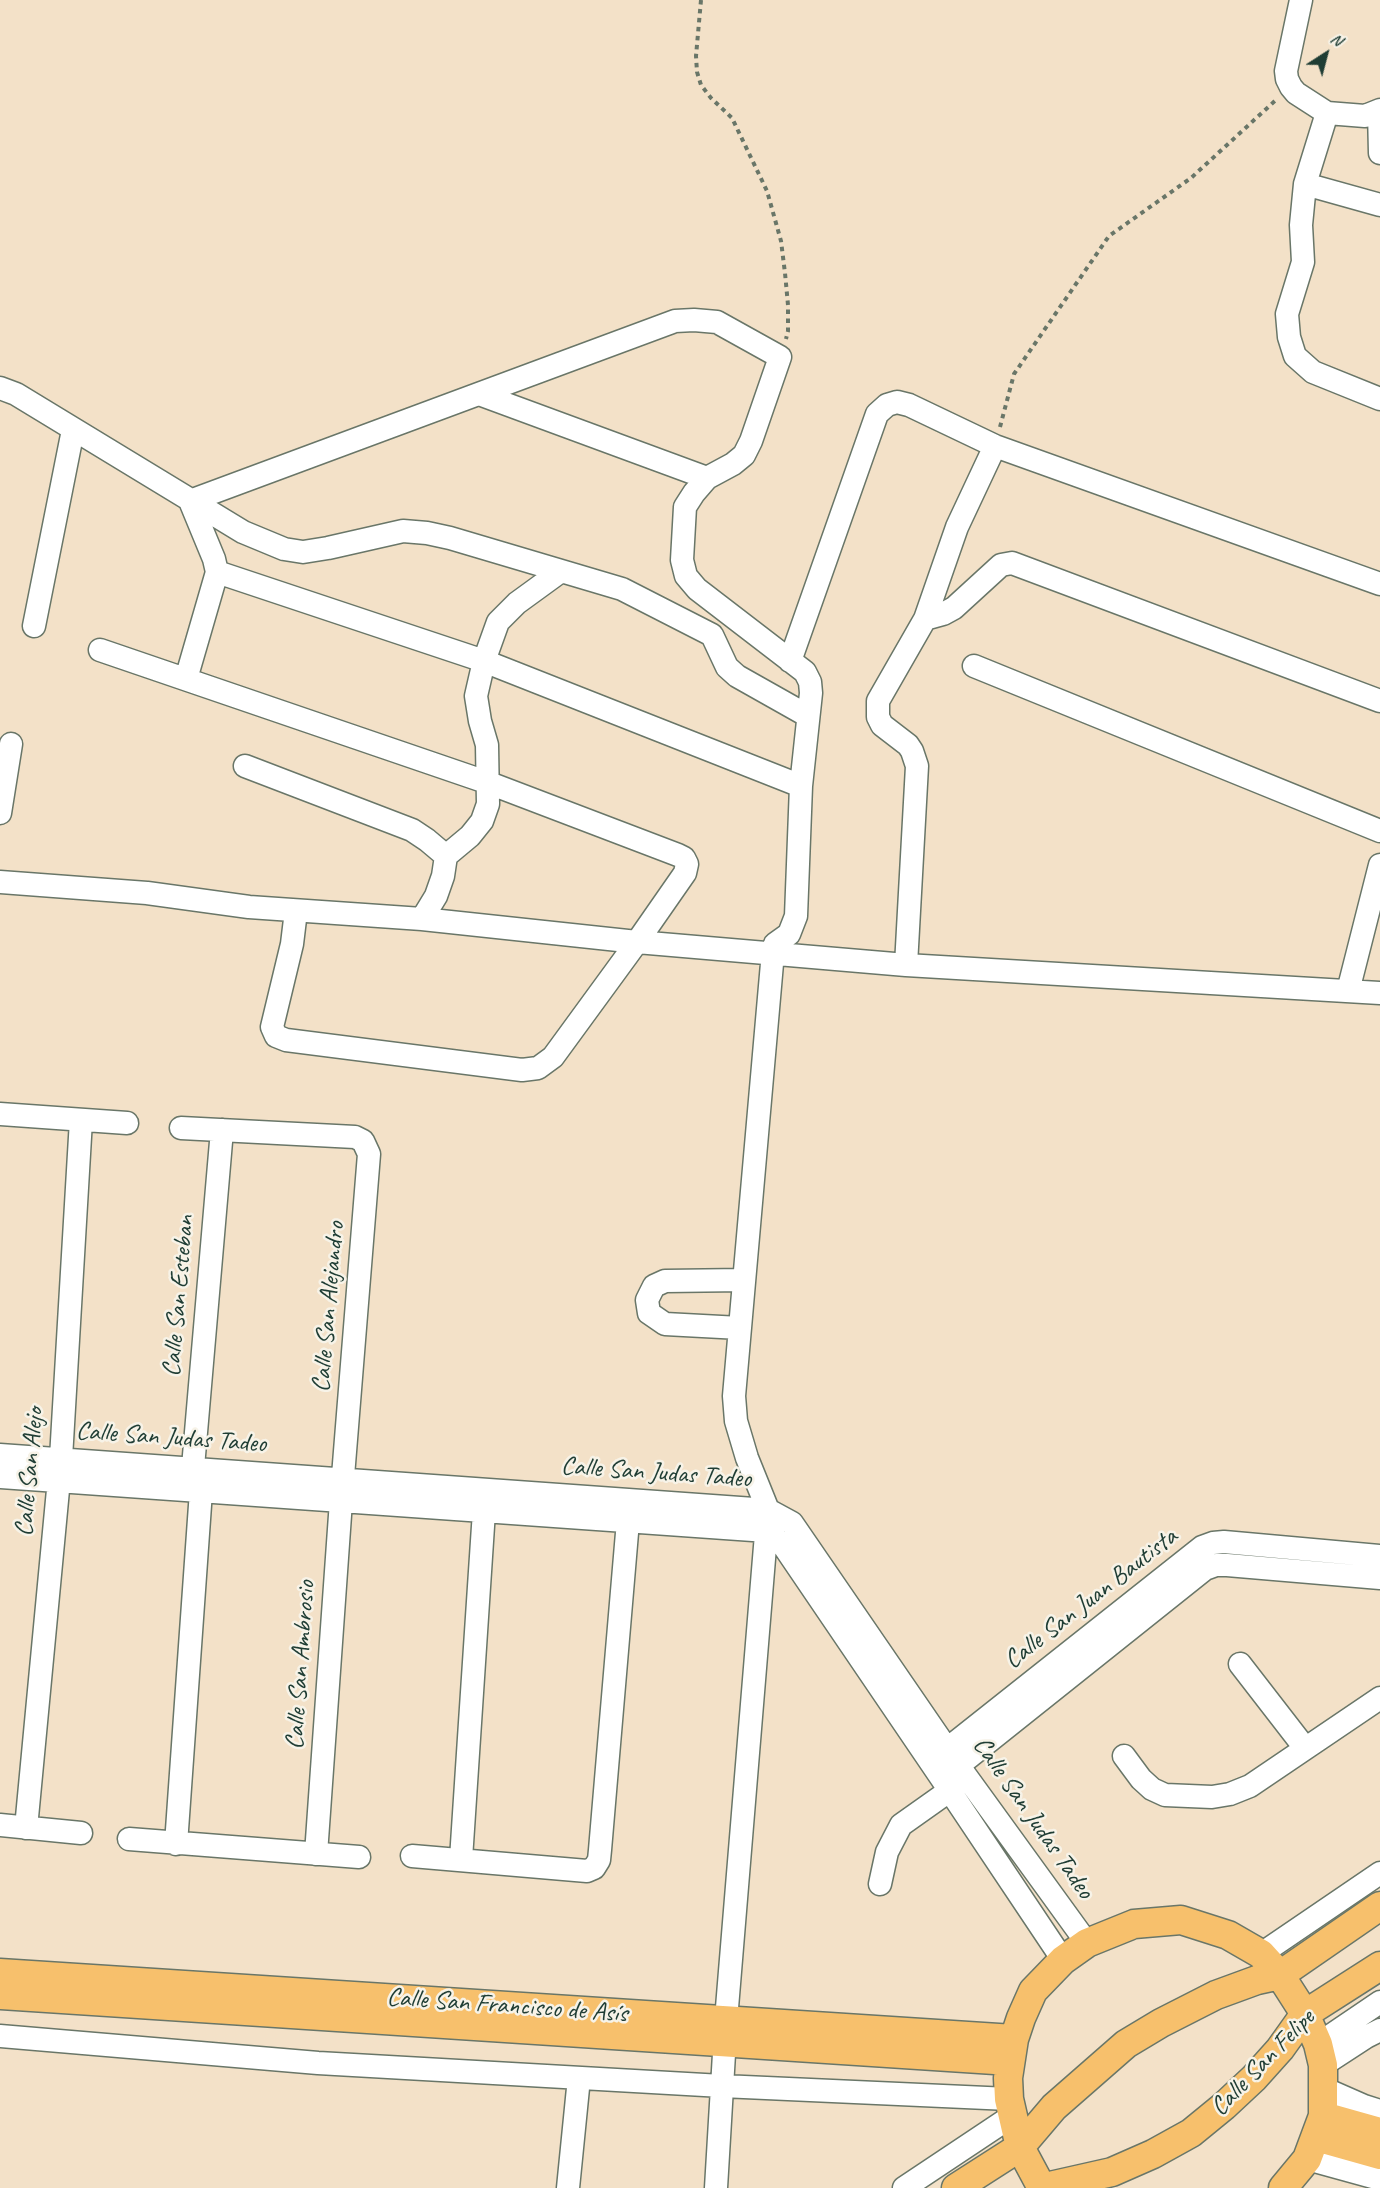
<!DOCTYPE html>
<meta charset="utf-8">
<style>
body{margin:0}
#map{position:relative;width:1380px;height:2188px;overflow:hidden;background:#f3e1c8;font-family:Caveat,sans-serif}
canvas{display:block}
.north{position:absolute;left:1296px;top:24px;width:60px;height:60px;-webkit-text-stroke:4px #f7f3e8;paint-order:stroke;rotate:36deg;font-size:16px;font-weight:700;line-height:24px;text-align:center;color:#1f3d34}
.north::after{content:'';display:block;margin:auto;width:21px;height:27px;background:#1f3d34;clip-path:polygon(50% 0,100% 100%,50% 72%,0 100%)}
</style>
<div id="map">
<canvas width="1380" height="2188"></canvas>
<div class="north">N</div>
</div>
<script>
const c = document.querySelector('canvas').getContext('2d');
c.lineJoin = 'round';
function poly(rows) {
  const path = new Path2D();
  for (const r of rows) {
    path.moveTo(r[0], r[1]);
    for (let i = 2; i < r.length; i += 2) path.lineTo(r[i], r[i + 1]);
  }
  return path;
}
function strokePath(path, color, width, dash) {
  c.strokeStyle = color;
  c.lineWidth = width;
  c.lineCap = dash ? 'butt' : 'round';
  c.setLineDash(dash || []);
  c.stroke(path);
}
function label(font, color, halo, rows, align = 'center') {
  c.font = font + ' Caveat,sans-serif';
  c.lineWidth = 5;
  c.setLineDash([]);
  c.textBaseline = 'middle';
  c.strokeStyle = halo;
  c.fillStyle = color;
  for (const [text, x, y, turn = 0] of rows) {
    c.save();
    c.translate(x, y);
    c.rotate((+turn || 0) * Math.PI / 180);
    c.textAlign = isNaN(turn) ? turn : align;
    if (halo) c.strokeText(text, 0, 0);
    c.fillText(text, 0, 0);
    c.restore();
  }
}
const path = poly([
 [701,0,696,56,697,72,701,85,711,98,732,118,767,191,781,241,785,273,788,305,788,331,786,339],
 [1000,427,1014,374,1109,236,1191,178,1277,99]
]);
const minor = poly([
 [1301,0,1286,71,1287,79,1291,87,1296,93,1327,113,1365,116,1380,110],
 [1379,111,1380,153],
 [1327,113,1305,184,1301,225,1303,262,1287,314,1289,337,1295,356,1313,372,1380,399],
 [1305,184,1380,205],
 [0,388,16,394,243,532,284,549,303,552,328,548,403,531,427,533,450,538,622,589,712,635,727,667,737,676,808,716],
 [479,394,707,478],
 [925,619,943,614,954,608,1001,565,1012,563,1380,701],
 [34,626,73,430],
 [100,650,489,783,678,855,684,858,687,864,685,873,637,942,553,1057,538,1068,522,1070,286,1040,276,1036,272,1027,292,944,296,911],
 [790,661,877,414,887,405,897,402,909,405,995,446,1380,584],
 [974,666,1380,831],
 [186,679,217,572],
 [245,766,412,830,427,840,446,856,470,836,482,821,488,804,487,745,480,721,476,696,484,661,498,622,517,603,561,571],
 [0,813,11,744],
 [0,882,147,893,249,907,422,919,637,942,906,965,1380,993],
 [422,919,436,896,443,876,446,856],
 [906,965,917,766,912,751,908,745,882,725,878,717,878,701,925,619,957,527,995,446],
 [1348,991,1380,865],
 [0,1114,127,1123],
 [181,1128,355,1137,363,1141,369,1154,341,1501,316,1854],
 [740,1328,665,1324,649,1313,647,1300,654,1286,665,1281,744,1280],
 [0,1455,768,1510,792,1523,958,1765,1087,1943],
 [193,1467,222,1130],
 [0,1477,767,1531,783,1545,942,1779,1063,1960],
 [1240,1664,1305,1748],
 [1124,1756,1141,1779,1152,1789,1165,1795,1212,1797,1230,1794,1250,1786,1380,1698],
 [937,1757,1202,1547,1213,1543,1224,1542,1380,1556],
 [948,1774,1205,1569,1216,1565,1227,1565,1380,1578],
 [0,1825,81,1833],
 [26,1828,61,1458,81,1120],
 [129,1839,359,1857],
 [176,1844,201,1491],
 [412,1856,587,1871,594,1868,599,1860,600,1850,628,1521],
 [461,1859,484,1511],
 [880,1884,887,1852,901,1825,949,1791],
 [1261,1954,1380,1873],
 [0,2036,318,2063,722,2086,1009,2099],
 [1318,2044,1380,2002],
 [1323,2065,1366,2037,1380,2030],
 [1323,2088,1364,2106,1380,2111],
 [1307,2159,1380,2179],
 [568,2188,579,2078],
 [716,2188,726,2020,768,1510,747,1458,736,1421,734,1396,773,952,775,944,789,934,796,916,801,786,811,693,810,682,805,672,697,589,686,576,682,560,685,507,694,493,707,478,733,464,744,455,751,441,780,357,717,322,694,320,675,321,190,501,214,559,217,572,484,661,801,786],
 [904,2188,1012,2116]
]);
const major = poly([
 [0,1973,1014,2039],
 [0,1995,1010,2061],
 [1323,2116,1380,2132],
 [1316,2137,1380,2155],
 [956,2188,1020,2147,1054,2107,1126,2044,1161,2023,1216,1995,1257,1980,1280,1975,1380,1906],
 [1041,2188,1112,2172,1153,2154,1191,2133,1224,2106,1254,2078,1280,2049,1305,2014,1380,1966],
 [1042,2188,1020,2147,1009,2099,1008,2078,1014,2039,1021,2018,1033,1991,1063,1960,1087,1943,1134,1924,1181,1920,1228,1935,1261,1954,1280,1975,1305,2014,1318,2044,1323,2065,1323,2116,1307,2159,1283,2188]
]);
const streetNames = [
 ["Calle San Esteban",179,1296,-85],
 ["Calle San Alejandro",329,1307,-85],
 ["Calle San Judas Tadeo",171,1438,4],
 ["Calle San Alejo",30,1472,-85],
 ["Calle San Judas Tadeo",656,1473,4],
 ["Calle San Juan Bautista",1091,1599,-38],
 ["Calle San Ambrosio",301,1665,-86],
 ["Calle San Judas Tadeo",1033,1818,55],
 ["Calle San Francisco de Asís",507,2006,4],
 ["Calle San Felipe",1263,2063,-46]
];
strokePath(minor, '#697668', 25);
strokePath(major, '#697668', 31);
strokePath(path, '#697668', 4, [4.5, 4.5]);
strokePath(minor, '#fff', 22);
strokePath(major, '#f7c06c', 28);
label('26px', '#1f3d34', '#f7f3e8', streetNames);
</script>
